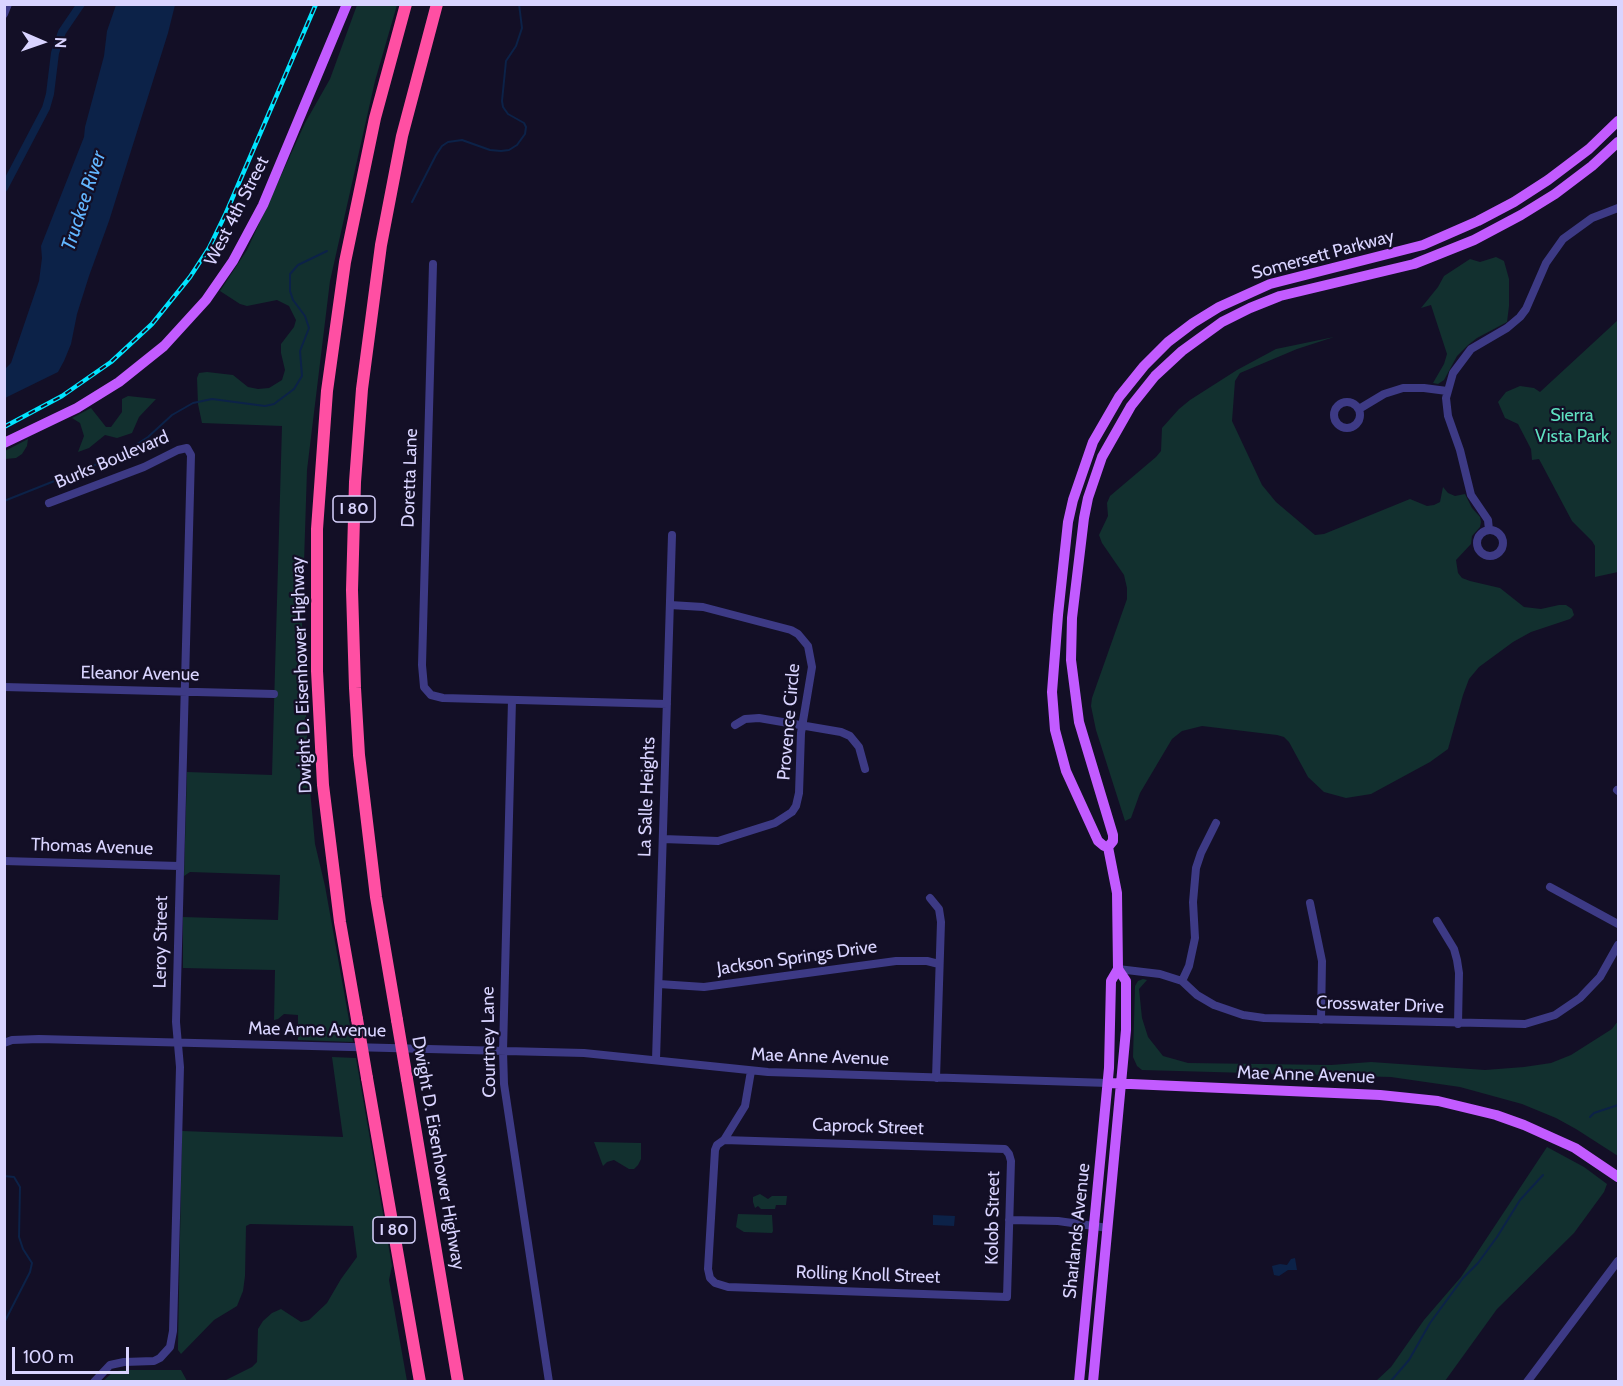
<!DOCTYPE html>
<style>
body{margin:0}
#map{position:relative;width:1623px;height:1386px;overflow:hidden;background:#130f26;font-family:Cabin,sans-serif}
canvas{display:block}
.frame{position:absolute;inset:0;border:6px solid #d9d4ff;pointer-events:none}
.north{position:absolute;left:12px;top:12px;width:60px;height:60px;-webkit-text-stroke:4px #130f26;paint-order:stroke;rotate:92deg;font-size:16px;font-weight:700;line-height:24px;text-align:center;color:#d9d4ff}
.north::after{content:'';display:block;margin:auto;width:21px;height:27px;background:#d9d4ff;clip-path:polygon(50% 0,100% 100%,50% 72%,0 100%)}
.scale{position:absolute;left:12px;top:1347px;width:117px;height:27px;box-sizing:border-box;border:3px solid #d9d4ff;border-top:0;padding-left:8px;font-size:18px;line-height:21px;white-space:nowrap;color:#d9d4ff;-webkit-text-stroke:4px #130f26;paint-order:stroke}
</style>
<div id="map">
<canvas width="1623" height="1386"></canvas>
<div class="frame"></div>
<div class="north">N</div>
<div class="scale">100 m</div>
</div>
<script>
const c = document.querySelector('canvas').getContext('2d');
c.lineJoin = 'round';
function fillPath(path, color) {
  c.fillStyle = color;
  c.fill(path, 'evenodd');
}
function poly(rows) {
  const path = new Path2D();
  for (const r of rows) {
    if (r.length === 3) {
      path.moveTo(r[0] + r[2], r[1]);
      path.arc(r[0], r[1], r[2], 0, 2 * Math.PI);
      continue;
    }
    path.moveTo(r[0], r[1]);
    for (let i = 2; i < r.length; i += 2) path.lineTo(r[i], r[i + 1]);
  }
  return path;
}
function strokePath(path, color, width, dash) {
  c.strokeStyle = color;
  c.lineWidth = width;
  c.lineCap = dash ? 'butt' : 'round';
  c.setLineDash(dash || []);
  c.stroke(path);
}
function label(font, color, halo, rows, align = 'center') {
  c.font = font + ' Cabin,sans-serif';
  c.lineWidth = 4.5;
  c.setLineDash([]);
  c.textBaseline = 'middle';
  c.strokeStyle = halo;
  c.fillStyle = color;
  for (const [text, x, y, turn = 0] of rows) {
    c.save();
    c.translate(x, y);
    c.rotate((+turn || 0) * Math.PI / 180);
    c.textAlign = isNaN(turn) ? turn : align;
    if (halo) c.strokeText(text, 0, 0);
    c.fillText(text, 0, 0);
    c.restore();
  }
}
const green = poly([
 [357,5,397,5,375,81,330,281,307,470,302,624,309,779,315,844,325,886,353,1042,298,1040,298,1015,284,1014,278,1019,274,1020,275,970,183,968,183,917,278,920,280,875,190,872,184,876,187,772,272,775,282,426,202,423,198,404,197,378,199,373,207,372,233,375,248,387,258,389,269,388,282,380,285,370,281,353,281,344,294,327,296,320,289,306,277,300,247,306,240,304,220,291,247,250,305,123,330,79],
 [1496,257,1504,261,1509,279,1509,306,1507,322,1477,338,1468,345,1457,356,1444,380,1438,384,1433,383,1444,364,1447,354,1431,305,1421,308,1438,287,1444,276,1470,259,1480,262],
 [1618,320,1618,572,1595,577,1595,546,1592,541,1572,521,1539,459,1532,460,1531,449,1518,424,1505,418,1498,402,1506,392,1520,386,1534,388,1540,392],
 [1334,337,1297,349,1240,373,1235,381,1232,421,1262,485,1276,502,1315,535,1324,534,1410,499,1427,506,1434,505,1440,502,1443,487,1448,493,1455,496,1465,494,1472,508,1480,517,1481,522,1480,527,1472,536,1471,544,1456,560,1458,573,1462,578,1470,581,1500,588,1524,607,1541,609,1559,605,1566,605,1572,609,1574,615,1570,619,1531,632,1513,642,1479,667,1469,679,1463,695,1448,749,1430,762,1371,794,1346,798,1324,792,1308,777,1289,742,1284,737,1277,735,1202,726,1182,731,1172,739,1140,793,1131,818,1125,821,1096,730,1091,706,1092,698,1127,599,1127,588,1124,575,1102,543,1099,535,1108,516,1107,503,1110,496,1156,457,1161,451,1162,428,1179,409,1190,400,1237,370,1276,349],
 [128,396,156,399,139,417,132,433,117,438,105,435,89,448,78,452,84,436,80,423,72,418,91,408,106,427,111,427,122,412,122,399],
 [28,439,27,446,22,454,16,458,5,459,5,451],
 [1143,979,1147,980,1139,989,1142,1018,1148,1037,1163,1056,1188,1063,1331,1065,1371,1062,1485,1070,1524,1067,1551,1063,1571,1055,1612,1029,1618,1021,1618,1156,1576,1129,1556,1118,1522,1104,1460,1087,1391,1077,1142,1070,1137,1066,1133,1057,1135,986,1138,981],
 [332,1057,356,1058,392,1266,389,1280,407,1381,224,1381,252,1367,257,1362,258,1329,263,1321,272,1313,281,1309,301,1322,309,1320,327,1303,341,1279,357,1257,353,1226,250,1224,246,1226,245,1276,243,1291,237,1306,214,1320,181,1354,178,1350,178,1343,182,1131,343,1137],
 [594,1142,641,1143,641,1159,638,1165,634,1169,629,1169,614,1160,607,1162,603,1166],
 [1547,1147,1584,1167,1607,1184,1604,1192,1574,1233,1497,1309,1445,1381,1376,1381,1391,1367,1424,1320,1461,1277],
 [760,1194,768,1199,772,1196,787,1196,786,1205,776,1205,775,1209,761,1209,758,1206,755,1208,753,1202,753,1197],
 [738,1214,772,1215,773,1231,772,1233,744,1232,736,1227],
 [122,1370,181,1370,187,1381,103,1381,113,1372]
]);
const water = poly([
 [116,5,175,5,168,33,109,221,89,276,77,314,71,344,64,361,58,372,5,398,5,369,11,363,39,281,42,258,41,246,84,137,85,127,104,56,107,31],
 [933,1215,955,1216,954,1226,933,1225],
 [1295,1258,1297,1270,1288,1270,1279,1276,1274,1275,1272,1266,1280,1264,1287,1265,1291,1259]
]);
const stream = poly([
 [412,202,436,155,442,146,448,142,462,140,490,150,501,151,509,150,517,145,525,134,526,127,524,123,508,114,503,107,502,101,506,61,516,46,522,28,519,4],
 [4,501,120,455,148,437,172,415,193,403,212,399,265,406,274,404,294,389,302,376,300,351,309,328,305,316,293,300,290,291,290,274,298,265,327,251],
 [1590,1117,1594,1113,1618,1105],
 [4,1176,14,1177,20,1187,19,1237,23,1249,32,1263,30,1272,4,1323],
 [1390,1382,1409,1360,1430,1323,1463,1278,1478,1263,1497,1237,1520,1200,1543,1175]
]);
const canal = poly([
 [4,188,46,108,50,94,55,53,62,32,81,4]
]);
const minor = poly([
 [4,14,8,4],
 [433,264,422,665,424,687,431,695,443,698,667,704],
 [1347,415,13],
 [1359,409,1384,394,1403,388,1424,388,1447,391],
 [49,503,144,467,178,450,187,448,191,455,176,1022,180,1067,173,1331,170,1347,160,1358,154,1361,124,1362,110,1365,94,1382],
 [1489,530,1488,520,1471,495,1460,450,1448,416,1446,398,1453,373,1471,349,1507,328,1520,317,1526,309,1546,263,1563,239,1592,218,1618,208],
 [1490,543,13],
 [4,687,274,694],
 [512,700,503,1051,504,1084,549,1382],
 [735,725,745,719,759,718,841,732,850,736,859,747,865,769],
 [1617,790,1618,791],
 [663,839,718,841,775,823,792,812,796,806,799,793,801,733,812,667,808,646,798,634,791,630,703,607,670,605],
 [4,861,179,866],
 [1550,887,1618,924],
 [930,898,939,909,941,922,936,1078],
 [1310,903,1322,961,1321,1020],
 [1437,921,1454,949,1457,960,1459,973,1458,1024],
 [1118,969,1160,974,1182,981,1197,995,1214,1005,1243,1015,1264,1018,1525,1024,1555,1015,1580,998,1600,977,1618,945],
 [1182,981,1189,966,1195,938,1193,902,1196,868,1201,853,1216,823],
 [659,984,704,987,896,961,927,961,939,964],
 [4,1043,12,1040,39,1039,584,1053,768,1072,1108,1083],
 [656,1060,672,535],
 [724,1140,1005,1149,1009,1154,1011,1161,1007,1297,728,1287,715,1283,710,1278,708,1269,715,1150,717,1145,724,1140,745,1106,751,1071],
 [1009,1220,1058,1221,1108,1228],
 [1527,1382,1618,1261]
]);
const major = poly([
 [4,443,77,408,119,382,164,346,206,300,233,261,263,205,347,4],
 [1108,847,1104,846,1098,841,1066,771,1055,730,1052,692,1058,615,1068,522,1073,500,1093,442,1119,397,1144,366,1168,342,1193,323,1219,307,1270,284,1423,245,1478,221,1514,202,1548,180,1589,149,1618,121],
 [1108,1083,1380,1095,1438,1101,1496,1115,1524,1125,1575,1148,1618,1177],
 [1079,1382,1109,1068,1111,981,1118,969,1117,893,1108,847,1113,841,1113,835,1079,722,1071,660,1072,618,1084,518,1088,498,1102,457,1131,406,1155,376,1182,351,1222,322,1250,308,1280,296,1414,264,1474,240,1521,215,1555,194,1592,166,1618,142],
 [1093,1382,1126,1030,1126,981,1118,969]
]);
const highway = poly([
 [357,1019,340,922,323,785,317,671,317,529,327,391,345,262,375,118,406,4],
 [397,1020,376,897,359,755,355,688,352,590,355,482,362,389,381,245,402,136,437,4],
 [367,1078,420,1382],
 [407,1079,458,1382]
]);
const rail = poly([
 [4,427,62,396,111,362,152,324,190,277,209,248,226,213,316,4]
]);
const highwayBridge = poly([
 [357,1019,367,1078],
 [397,1020,407,1079]
]);
const shields = [
 [354,509,42],
 [394,1230,42]
];
const shieldNames = [
 ["I 80",354,509],
 ["I 80",394,1230]
];
const streetNames = [
 ["West 4th Street",237,211,-63],
 ["Somersett Parkway",1323,255,-15],
 ["Burks Boulevard",112,460,-23],
 ["Doretta Lane",410,478,-88],
 ["Eleanor Avenue",140,674,1],
 ["Dwight D. Eisenhower Highway",302,675,-92],
 ["Provence Circle",789,722,-85],
 ["La Salle Heights",647,797,-88],
 ["Thomas Avenue",92,847,2],
 ["Leroy Street",161,942,-89],
 ["Jackson Springs Drive",797,958,-8],
 ["Crosswater Drive",1380,1005,2],
 ["Mae Anne Avenue",317,1030,1],
 ["Courtney Lane",489,1042,-91],
 ["Mae Anne Avenue",820,1057,2],
 ["Mae Anne Avenue",1306,1075,2],
 ["Caprock Street",868,1127,2],
 ["Dwight D. Eisenhower Highway",438,1153,80],
 ["Kolob Street",993,1218,-89],
 ["Sharlands Avenue",1077,1231,-84],
 ["Rolling Knoll Street",868,1275,2]
];
const parkNames = [
 ["Sierra",1572,416],
 ["Vista Park",1572,437]
];
const waterNames = [
 ["Truckee River",84,201,-72]
];
fillPath(green, '#12302f');
fillPath(water, '#0c2248');
strokePath(stream, '#0c2248', 2);
strokePath(canal, '#0c2248', 8);
strokePath(minor, '#3d3a85', 8);
strokePath(major, '#c25bff', 10);
strokePath(highway, '#ff4fa3', 12);
strokePath(rail, '#00e5ff', 4.5);
strokePath(rail, '#130f26', 2, [7]);
strokePath(highwayBridge, '#ff4fa3', 12);
for (const [x, y, w] of shields) {
  const box = new Path2D();
  box.roundRect(x - w / 2, y - 13, w, 26, 4.5);
  c.fillStyle = '#130f26';
  c.fill(box);
  strokePath(box, '#d9d4ff', 1.5);
}
label('bold 16px', '#d9d4ff', null, shieldNames);
label('18px', '#d9d4ff', '#130f26', streetNames);
label('18px', '#5fe0c0', '#130f26', parkNames);
label('italic 20px', '#62b6ff', '#130f26', waterNames);
</script>
